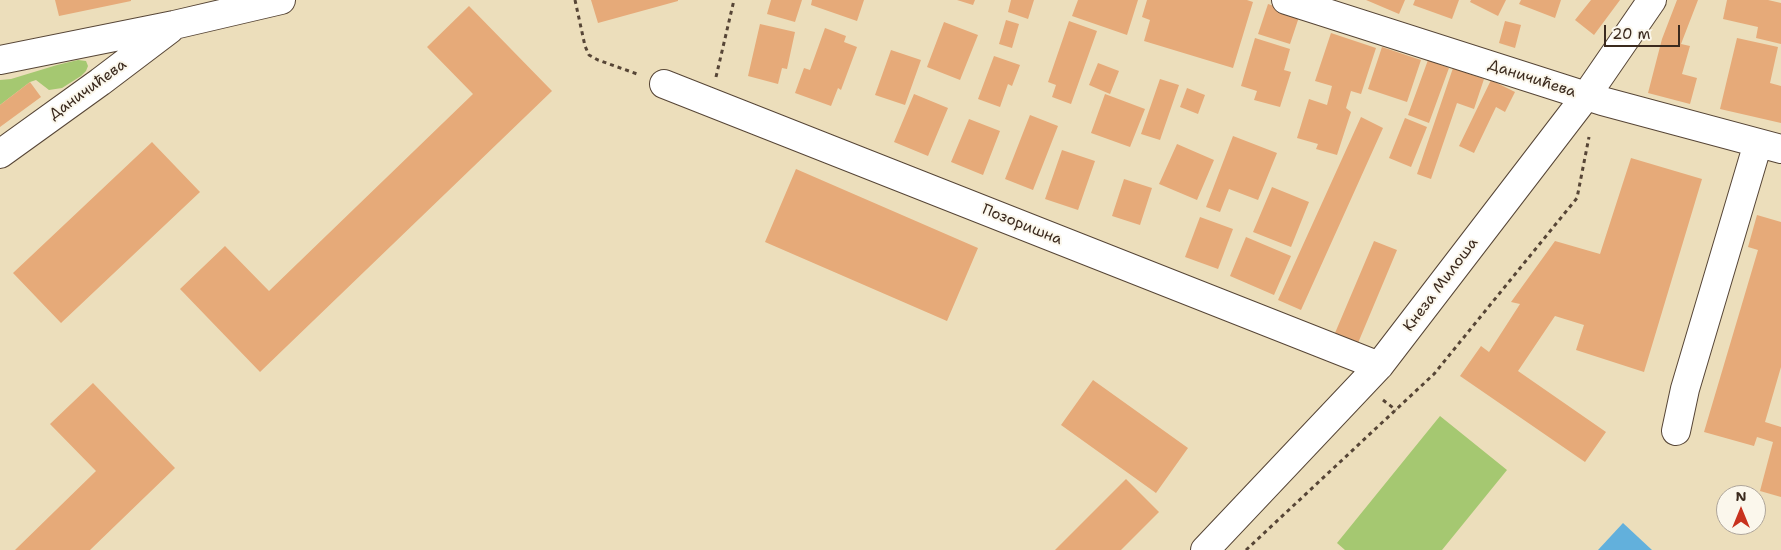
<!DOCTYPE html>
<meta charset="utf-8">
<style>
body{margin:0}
#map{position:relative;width:1781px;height:550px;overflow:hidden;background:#ecdebb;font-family:"Shantell Sans",sans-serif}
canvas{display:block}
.north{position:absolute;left:1716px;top:485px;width:50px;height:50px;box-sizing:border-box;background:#fbf7ec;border:1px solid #aea59a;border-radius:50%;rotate:0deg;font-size:14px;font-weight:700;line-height:20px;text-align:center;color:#3b2a1e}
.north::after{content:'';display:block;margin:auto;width:18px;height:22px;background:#c8321e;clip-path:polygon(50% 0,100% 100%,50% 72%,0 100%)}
.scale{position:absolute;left:1604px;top:25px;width:76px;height:22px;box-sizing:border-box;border:2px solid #3b2a1e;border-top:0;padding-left:6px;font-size:15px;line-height:18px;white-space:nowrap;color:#3b2a1e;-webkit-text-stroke:4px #fbf7ec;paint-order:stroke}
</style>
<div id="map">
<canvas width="1781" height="550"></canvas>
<div class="north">N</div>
<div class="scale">20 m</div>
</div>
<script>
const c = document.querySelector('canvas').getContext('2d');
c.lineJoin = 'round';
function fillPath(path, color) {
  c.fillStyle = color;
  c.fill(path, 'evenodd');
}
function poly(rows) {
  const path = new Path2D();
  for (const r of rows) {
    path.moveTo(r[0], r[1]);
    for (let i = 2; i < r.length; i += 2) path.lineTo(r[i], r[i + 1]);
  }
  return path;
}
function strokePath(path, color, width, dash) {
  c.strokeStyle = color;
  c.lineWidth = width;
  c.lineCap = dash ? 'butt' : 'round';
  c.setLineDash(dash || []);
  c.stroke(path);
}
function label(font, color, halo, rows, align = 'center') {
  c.font = font + ' "Shantell Sans",sans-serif';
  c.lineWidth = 4;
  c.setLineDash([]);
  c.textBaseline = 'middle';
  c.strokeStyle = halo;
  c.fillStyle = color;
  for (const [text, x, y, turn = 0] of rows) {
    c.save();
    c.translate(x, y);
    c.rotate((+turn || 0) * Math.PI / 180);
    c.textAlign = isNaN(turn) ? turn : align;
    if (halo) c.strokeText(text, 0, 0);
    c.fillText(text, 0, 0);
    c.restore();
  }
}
const green = poly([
 [78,60,86,61,88,66,86,71,81,76,62,88,49,90,36,80,30,82,0,105,0,80,11,79,57,65],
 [1440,416,1507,470,1442,550,1345,550,1337,543]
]);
const water = poly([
 [1623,523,1652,550,1598,550]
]);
const building = poly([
 [55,0,131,0,131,1,59,16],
 [591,0,678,0,678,1,598,23],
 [771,0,802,0,795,22,767,14],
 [812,0,864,0,857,21,811,5],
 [957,0,975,0,973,5],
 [1011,0,1034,0,1028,19,1008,12],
 [1078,0,1138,0,1127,35,1072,16],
 [1147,0,1247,0,1253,2,1233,68,1144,41,1150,20,1142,17],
 [1366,0,1405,0,1399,14],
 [1415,0,1459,0,1452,19,1413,5],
 [1471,0,1506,0,1498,16,1470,2],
 [1521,0,1561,0,1555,18,1519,4],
 [1591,0,1620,0,1594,35,1575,20],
 [1677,0,1698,0,1681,44,1690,46,1682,74,1697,78,1690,104,1648,93,1662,39],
 [1727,0,1768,0,1781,3,1781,44,1756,38,1758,27,1723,19],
 [1268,4,1300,14,1290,44,1258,34],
 [469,6,552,91,260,372,180,289,225,246,269,291,473,94,427,47],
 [1006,20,1019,24,1012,48,999,44],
 [1069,21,1097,31,1071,104,1052,97,1056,85,1048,82],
 [1505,21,1521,25,1515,48,1499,43],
 [944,22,978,35,960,80,927,67],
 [760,24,795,32,787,69,782,68,778,84,748,76],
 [825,28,846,36,844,42,857,47,841,90,838,88,831,106,795,93,804,68,810,70],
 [1331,33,1376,48,1361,94,1351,91,1346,108,1351,112,1337,155,1316,149,1318,144,1297,138,1309,99,1327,105,1332,86,1315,81],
 [1255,38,1290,49,1284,70,1291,72,1280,107,1254,100,1257,91,1241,86],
 [1737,38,1778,47,1770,83,1781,86,1781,123,1720,109],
 [1382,47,1421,60,1407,102,1368,89],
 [891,50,921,60,905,105,875,95],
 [994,56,1020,65,1012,86,1008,84,1000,107,978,99],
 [1428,60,1449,68,1429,123,1408,115],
 [1098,63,1119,71,1110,94,1089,85],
 [1453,68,1484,79,1474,109,1457,103,1431,179,1417,174],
 [1160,79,1179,85,1160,140,1141,134],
 [1491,80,1515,92,1505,112,1496,107,1474,153,1459,146],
 [30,82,41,97,0,127,0,105],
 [1187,88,1205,95,1198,114,1180,107],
 [914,94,948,108,928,156,894,142],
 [1105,94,1145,109,1130,147,1091,133],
 [1030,115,1058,126,1033,190,1005,179],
 [1361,117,1383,128,1301,310,1278,300],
 [1405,118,1427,127,1411,167,1389,158],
 [969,119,1000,131,983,175,951,162],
 [1233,136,1277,153,1258,200,1229,189,1220,212,1206,207],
 [152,142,200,192,61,323,13,273],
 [1177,144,1214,160,1197,200,1159,184],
 [1062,150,1095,161,1078,210,1045,199],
 [1631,158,1702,179,1644,372,1576,350,1584,325,1555,316,1518,371,1606,432,1585,462,1460,376,1481,346,1489,352,1520,304,1511,302,1555,241,1600,254],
 [796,169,978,248,947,321,765,242],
 [1124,179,1152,188,1140,225,1112,216],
 [1272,187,1309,202,1291,247,1253,232],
 [1757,215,1781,222,1781,367,1765,422,1781,427,1781,497,1760,491,1773,442,1757,437,1754,446,1704,432,1758,250,1748,247],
 [1200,217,1233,229,1218,269,1185,257],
 [1246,237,1291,256,1274,295,1230,276],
 [1374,241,1397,250,1358,343,1335,333],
 [1093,380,1188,448,1156,493,1061,425],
 [93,383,175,468,90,550,15,550,96,471,50,424],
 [1126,479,1159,512,1121,550,1055,550]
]);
const path = poly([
 [575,0,585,46,589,55,598,60,640,75],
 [716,77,734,0],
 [1383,400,1396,410],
 [1246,550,1434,374,1577,198,1589,137]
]);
const minor = poly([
 [1286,0,1602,101,1781,149],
 [0,60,174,25,281,0],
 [664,84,1379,366],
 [0,154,100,82,170,29],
 [1676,431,1685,389,1758,143],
 [1205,550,1379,366,1586,96,1652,0]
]);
const streetNames = [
 ["Даничићева",1532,79,18],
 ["Даничићева",88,90,-36],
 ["Позоришна",1022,225,22],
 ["Кнеза Милоша",1441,285,-53]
];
fillPath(green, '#a5c871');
fillPath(water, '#62b0dc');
fillPath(building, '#e6aa79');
strokePath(minor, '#564536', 30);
strokePath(path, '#564536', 3, [4, 4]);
strokePath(minor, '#fff', 28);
label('15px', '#3b2a1e', '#fbf7ec', streetNames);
</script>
